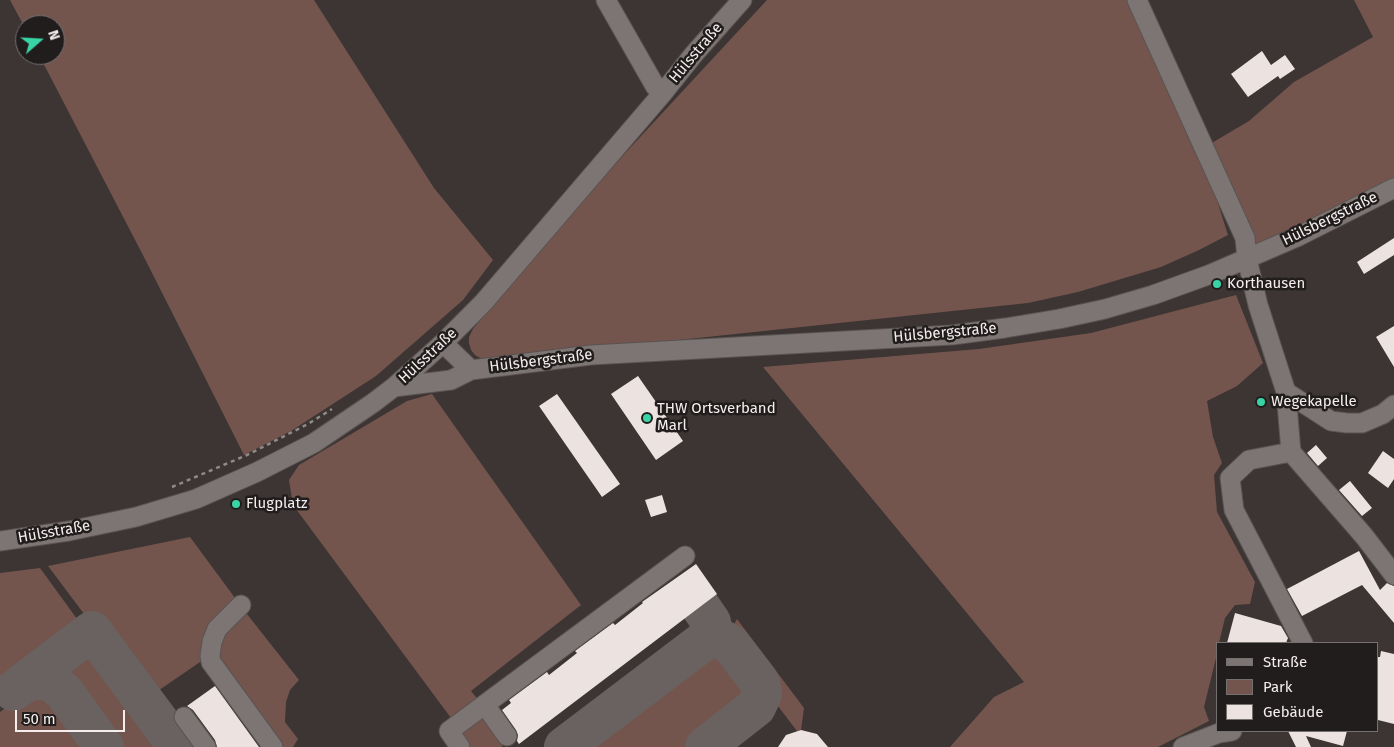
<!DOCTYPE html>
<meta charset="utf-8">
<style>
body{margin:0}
#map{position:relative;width:1394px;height:747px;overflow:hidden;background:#3c3533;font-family:"Fira Sans",sans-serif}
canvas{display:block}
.legend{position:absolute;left:1216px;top:642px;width:162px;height:90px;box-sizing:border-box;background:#211d1c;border:1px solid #757170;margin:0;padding:6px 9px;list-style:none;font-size:15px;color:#f4efee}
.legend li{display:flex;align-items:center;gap:10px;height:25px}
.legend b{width:25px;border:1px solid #757170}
.north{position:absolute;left:15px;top:15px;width:50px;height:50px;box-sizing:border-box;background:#211d1c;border:1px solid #757170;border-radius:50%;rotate:71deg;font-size:14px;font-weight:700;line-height:20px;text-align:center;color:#f4efee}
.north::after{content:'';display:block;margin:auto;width:18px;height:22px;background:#39d4a5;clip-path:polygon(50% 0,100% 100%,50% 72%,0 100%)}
.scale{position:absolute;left:15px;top:710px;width:110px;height:22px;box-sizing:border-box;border:2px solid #f4efee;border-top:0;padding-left:6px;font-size:15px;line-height:18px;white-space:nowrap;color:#f4efee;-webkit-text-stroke:4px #211d1c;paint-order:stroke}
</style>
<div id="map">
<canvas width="1394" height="747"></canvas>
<ul class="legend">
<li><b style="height:6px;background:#7d7573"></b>Straße</li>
<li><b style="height:14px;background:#73554e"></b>Park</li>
<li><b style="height:14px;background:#ece3e1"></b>Gebäude</li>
</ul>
<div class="north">N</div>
<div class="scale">50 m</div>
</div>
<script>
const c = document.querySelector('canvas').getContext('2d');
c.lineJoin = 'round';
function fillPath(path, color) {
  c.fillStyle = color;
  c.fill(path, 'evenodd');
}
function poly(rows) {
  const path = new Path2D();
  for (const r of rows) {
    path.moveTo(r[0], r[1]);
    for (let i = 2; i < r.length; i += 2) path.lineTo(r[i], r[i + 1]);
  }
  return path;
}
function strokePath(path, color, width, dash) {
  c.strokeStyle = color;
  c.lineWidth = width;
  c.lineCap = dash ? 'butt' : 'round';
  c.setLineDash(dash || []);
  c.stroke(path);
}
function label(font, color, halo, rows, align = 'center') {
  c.font = font + ' "Fira Sans",sans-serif';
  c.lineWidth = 5;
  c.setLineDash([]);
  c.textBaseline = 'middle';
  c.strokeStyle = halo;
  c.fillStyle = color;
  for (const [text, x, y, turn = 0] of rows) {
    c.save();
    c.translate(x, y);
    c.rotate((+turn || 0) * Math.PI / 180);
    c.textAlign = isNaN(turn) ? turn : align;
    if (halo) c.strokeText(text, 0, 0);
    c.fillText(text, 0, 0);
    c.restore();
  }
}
const green = poly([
 [10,0,314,0,434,188,493,260,463,300,376,376,291,431,244,455,146,261,39,55,55,55,55,25,25,25,25,28],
 [767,0,1130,0,1210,178,1228,235,1199,250,1161,267,1078,292,1028,303,490,360,482,359,475,355,471,350,469,343,469,337,473,329,566,217],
 [1354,0,1394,0,1394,181,1247,259,1205,147,1249,121,1294,82,1373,37],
 [1236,295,1263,363,1237,386,1207,401,1213,437,1222,463,1214,475,1217,512,1255,582,1250,604,1235,605,1225,618,1219,643,1218,643,1218,650,1204,707,1209,721,1158,747,950,747,994,697,1024,682,763,367,979,349,1091,333],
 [432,394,581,605,471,691,479,701,451,718,293,505,289,480,299,465,407,401],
 [190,537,238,602,206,658,149,697,142,691,48,566],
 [40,568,80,623,81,628,0,689,0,573],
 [243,609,299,680,290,690,286,702,285,722,298,739,293,747,278,747,216,659,219,636],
 [737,619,804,708,801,730,797,731,771,697,772,686,768,677,734,635,732,630,733,626],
 [90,644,94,644,99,648,172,747,115,747,61,672,63,664],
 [715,652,721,652,731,658,749,681,752,687,752,693,751,699,747,704,691,747,585,747,709,654],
 [33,692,44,692,55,697,64,705,95,747,0,747,0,712,21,696],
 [483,711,507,743,501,747,470,747,457,729]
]);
const taxiway = poly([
 [22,684,92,631,178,747],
 [13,691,26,682,34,680,47,680,52,682,64,692,104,747],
 [564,747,709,637,712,630,711,622,700,606],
 [705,747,756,707,762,694,761,686,758,680,731,645,721,639,714,638,706,640]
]);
const building = poly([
 [1262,51,1271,65,1285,55,1295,69,1280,79,1278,76,1248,97,1231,74],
 [1394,238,1394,255,1364,274,1357,262],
 [1394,326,1394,367,1376,337],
 [638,376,683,441,656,460,611,394],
 [557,394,620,484,602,497,539,406],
 [1316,445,1327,458,1318,466,1307,453],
 [1383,451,1394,459,1394,479,1388,488,1368,473],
 [1350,481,1372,508,1362,516,1339,490],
 [662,495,667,512,651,517,645,500],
 [1359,551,1380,590,1387,583,1394,586,1394,623,1362,585,1302,616,1287,589],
 [696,564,717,594,519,744,517,741,518,735,516,730,502,710,511,703,509,700,547,672,549,675,577,653,575,651,613,623,615,625,643,603,642,602],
 [1235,613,1281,626,1288,638,1286,643,1227,643],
 [1381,651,1394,654,1394,724,1378,720,1378,657,1380,657],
 [215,686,259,747,217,747,215,740,193,710,187,706],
 [801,730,817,734,828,747,778,747,786,735],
 [1288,731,1347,731,1343,746,1306,736,1311,747,1296,747]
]);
const path = poly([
 [172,487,247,455,308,424,332,409]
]);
const minor = poly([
 [606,0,655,86,662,94],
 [1137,0,1245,238,1247,259,1258,305,1286,392,1291,452,1364,536,1394,575],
 [443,343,471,370],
 [394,387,451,380,471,370,591,355,952,335,1005,328,1059,319,1105,309,1153,295,1211,274,1299,236,1394,188],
 [1286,392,1331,421,1347,423,1362,423,1383,414,1394,405],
 [1291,452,1249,460,1230,478,1234,510,1303,643],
 [0,541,69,531,136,517,196,499,257,472,314,443,373,403,394,387,443,343,483,303,662,94,694,54,742,0],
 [241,605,217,629,212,642,210,656,211,662,273,747],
 [485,705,507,736],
 [184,717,206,747],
 [460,747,449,731,685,556],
 [1183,747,1219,733,1232,731]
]);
const markers = [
 [1217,284,5,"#39d4a5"],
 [1261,402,5,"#39d4a5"],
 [647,418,5,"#39d4a5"],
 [236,504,5,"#39d4a5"]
];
const streetNames = [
 ["Hülsstraße",696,53,-50],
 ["Hülsbergstraße",1330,219,-26],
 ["Hülsbergstraße",945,333,-5],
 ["Hülsstraße",428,356,-43],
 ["Hülsbergstraße",541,361,-7],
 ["Hülsstraße",54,532,-10]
];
const poiNames = [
 ["Korthausen",1227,284],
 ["Wegekapelle",1271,402],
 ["THW Ortsverband",657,409],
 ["Marl",657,426],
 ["Flugplatz",246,504]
];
fillPath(green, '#73554e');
strokePath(taxiway, '#696261', 40);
fillPath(building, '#ece3e1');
strokePath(minor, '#595352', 21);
strokePath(path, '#8f8987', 2.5, [4, 4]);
strokePath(minor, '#7d7573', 19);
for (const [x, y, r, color] of markers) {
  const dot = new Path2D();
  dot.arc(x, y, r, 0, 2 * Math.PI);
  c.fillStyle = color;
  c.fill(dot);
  strokePath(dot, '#211d1c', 2);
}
label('15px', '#f4efee', '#211d1c', streetNames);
label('15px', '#f4efee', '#211d1c', poiNames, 'left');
</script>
